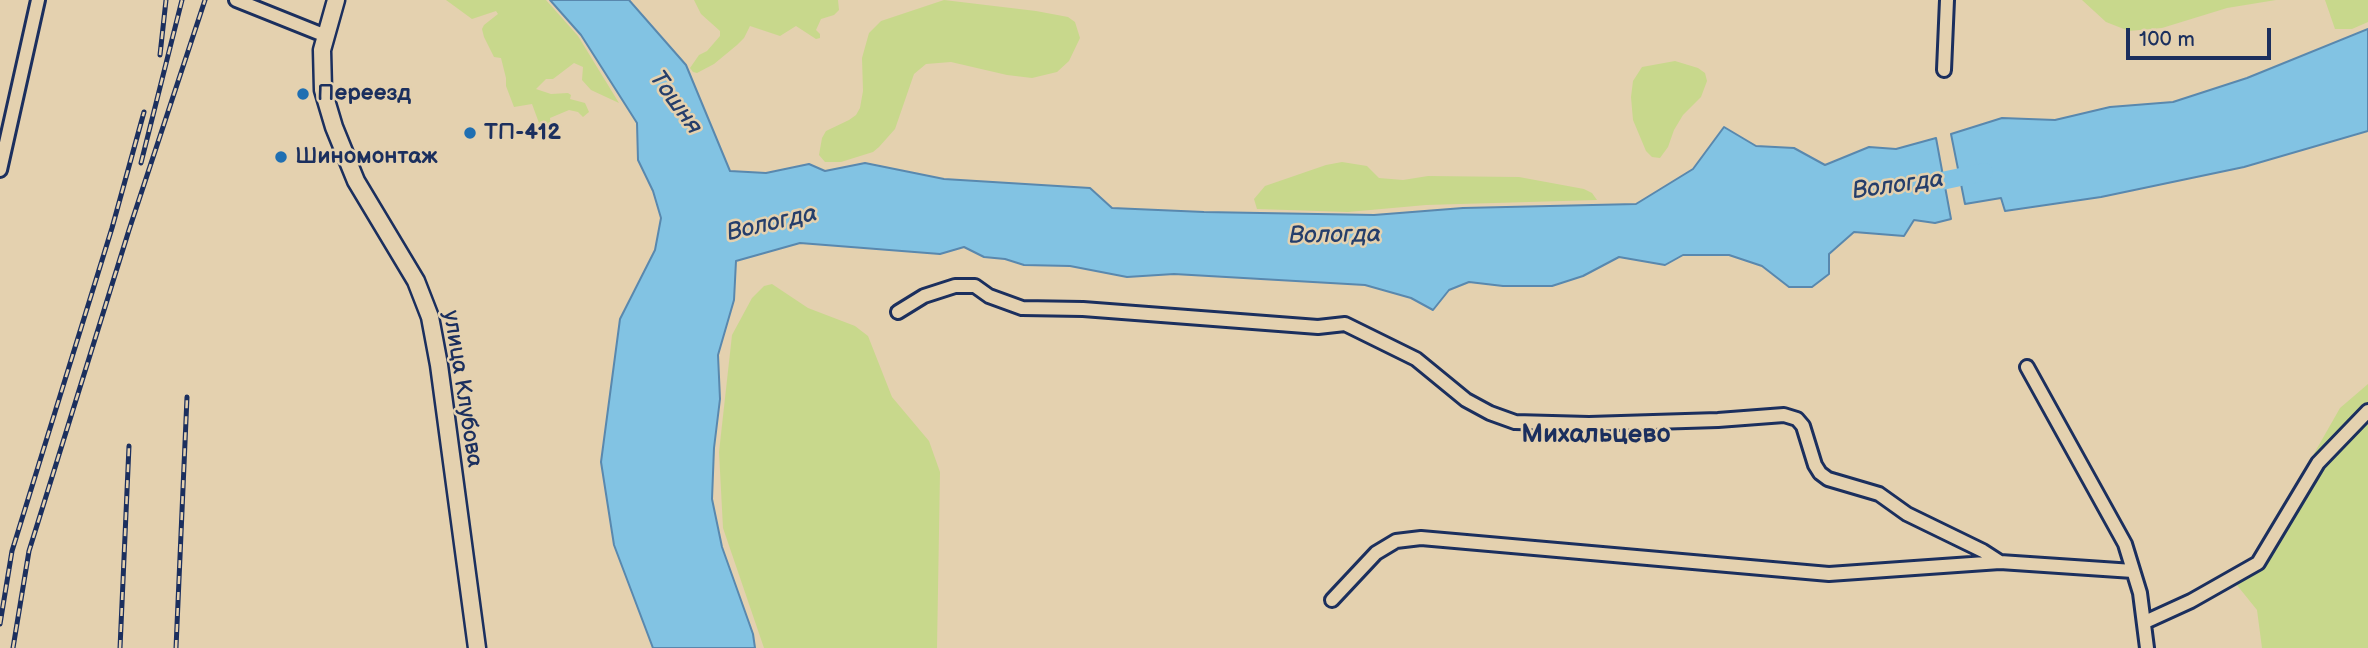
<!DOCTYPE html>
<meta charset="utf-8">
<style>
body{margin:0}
#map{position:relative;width:2368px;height:648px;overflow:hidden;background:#e4d1af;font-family:"Balsamiq Sans",sans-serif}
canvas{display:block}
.scale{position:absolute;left:2126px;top:28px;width:145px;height:32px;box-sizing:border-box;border:4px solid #1b2f5e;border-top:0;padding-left:9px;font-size:21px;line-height:24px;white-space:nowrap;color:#1b2f5e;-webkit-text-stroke:5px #e4d1af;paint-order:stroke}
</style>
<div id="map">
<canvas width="2368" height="648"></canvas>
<div class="scale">100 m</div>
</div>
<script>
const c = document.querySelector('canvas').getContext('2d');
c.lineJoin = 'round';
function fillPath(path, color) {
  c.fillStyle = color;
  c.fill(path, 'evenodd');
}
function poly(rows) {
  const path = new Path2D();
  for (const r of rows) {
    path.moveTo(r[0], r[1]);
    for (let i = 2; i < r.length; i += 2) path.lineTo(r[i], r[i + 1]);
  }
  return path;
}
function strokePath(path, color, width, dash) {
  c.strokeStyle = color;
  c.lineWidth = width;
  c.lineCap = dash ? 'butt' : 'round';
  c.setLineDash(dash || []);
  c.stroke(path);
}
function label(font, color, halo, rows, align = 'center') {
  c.font = font + ' "Balsamiq Sans",sans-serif';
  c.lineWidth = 5;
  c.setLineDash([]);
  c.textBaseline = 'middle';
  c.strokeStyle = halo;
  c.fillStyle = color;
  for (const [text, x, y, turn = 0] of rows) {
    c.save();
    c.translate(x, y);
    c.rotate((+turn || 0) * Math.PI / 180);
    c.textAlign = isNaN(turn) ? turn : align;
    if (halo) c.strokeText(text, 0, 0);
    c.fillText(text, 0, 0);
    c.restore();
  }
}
const green = poly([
 [446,0,546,0,578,36,619,103,591,90,582,80,583,67,574,63,553,79,546,79,536,89,551,94,568,93,571,95,570,99,585,103,589,112,583,117,578,112,569,110,550,118,551,128,540,136,532,131,539,123,532,104,514,107,506,86,506,78,501,58,494,57,484,37,482,29,484,25,498,14,496,11,472,19],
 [694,0,838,0,839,10,834,15,821,19,816,30,820,34,820,38,816,39,796,26,780,36,750,26,744,38,737,45,714,64,697,73,693,72,690,68,699,55,707,51,720,36,720,31,701,14],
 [944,0,1036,11,1068,17,1075,22,1080,38,1069,61,1057,72,1032,78,1007,75,951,62,926,64,914,74,895,129,879,147,873,152,841,162,825,162,819,155,822,138,826,131,849,120,856,115,860,108,863,91,862,58,869,33,881,21],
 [2082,0,2276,0,2227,8,2162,28,2129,31,2106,22],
 [2325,0,2368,0,2368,22,2352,29,2335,29],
 [1675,61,1698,68,1705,73,1707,81,1701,97,1683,115,1674,130,1668,147,1660,158,1652,157,1646,151,1633,120,1631,97,1633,81,1642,67],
 [1342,162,1367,166,1379,178,1403,180,1428,176,1519,177,1584,189,1592,193,1597,200,1426,205,1348,212,1257,209,1254,199,1265,186,1326,165],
 [772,284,808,308,855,326,868,336,892,397,929,441,940,472,937,648,764,648,723,528,719,452,732,335,752,298,764,286],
 [2368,384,2368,648,2262,648,2257,610,2232,579,2258,552,2340,408]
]);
const water = poly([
 [550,0,629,0,686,65,730,171,766,173,809,164,825,171,865,163,944,179,1090,188,1112,208,1204,212,1374,215,1463,208,1636,204,1693,169,1724,127,1756,146,1794,148,1825,165,1869,147,1896,149,1936,138,1951,219,1935,223,1914,220,1904,236,1854,232,1829,254,1829,274,1812,287,1789,287,1762,266,1729,255,1683,255,1665,265,1619,257,1583,276,1552,286,1503,286,1469,282,1449,290,1433,310,1411,298,1365,285,1174,274,1127,277,1070,266,1024,265,1005,259,984,257,964,247,940,254,800,243,736,261,734,300,718,355,720,399,714,448,712,499,722,547,753,634,755,648,653,648,614,545,601,462,620,319,655,250,661,218,653,191,638,160,637,123,581,35,550,0],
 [2368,29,2368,131,2244,167,2101,197,2005,211,2001,198,1965,204,1951,134,2002,118,2055,120,2110,107,2173,102,2247,78,2368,29]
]);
const river = poly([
 [1923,185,1984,172]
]);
const minor = poly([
 [236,0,326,36],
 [1944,70,1947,0],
 [0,170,38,0],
 [898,312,924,296,955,286,975,286,989,296,1022,308,1083,309,1318,327,1345,324,1416,359,1466,400,1490,413,1515,422,1589,424,1718,420,1784,415,1797,419,1803,426,1815,465,1820,473,1828,479,1879,494,1907,514,1983,551,2000,562],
 [2027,367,2125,544,2140,593,2147,648],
 [1332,600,1376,553,1396,541,1421,538,1829,574,2000,562,2133,571],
 [2145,622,2191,601,2258,563,2318,463,2368,411]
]);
const major = poly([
 [336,0,322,50,323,90,334,127,356,181,416,281,430,317,439,365,477,648]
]);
const rail = poly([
 [160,55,166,0],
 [141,163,182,0],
 [0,624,12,551,112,228,144,112],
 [13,648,29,551,129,230,205,0],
 [120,648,129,446],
 [176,648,187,397]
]);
const markers = [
 [303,94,7,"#1f6fb2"],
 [470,133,7,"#1f6fb2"],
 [281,157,7,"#1f6fb2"]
];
const poiNames = [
 ["Переезд",317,94],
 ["ТП-412",484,133],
 ["Шиномонтаж",295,157]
];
const streetNames = [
 ["улица Клубова",462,389,81]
];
const waterNames = [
 ["Тошня",675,103,54],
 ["Вологда",1898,186,-8],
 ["Вологда",772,224,-13],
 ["Вологда",1335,236,-1]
];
const quarterNames = [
 ["Михальцево",1596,435]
];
fillPath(green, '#c8d88c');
fillPath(water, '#82c3e3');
strokePath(water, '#5988ae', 2);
strokePath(river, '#82c3e3', 18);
strokePath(minor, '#1b2f5e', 18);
strokePath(major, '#1b2f5e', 21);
strokePath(minor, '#e4d1af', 12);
strokePath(major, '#e4d1af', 16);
strokePath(rail, '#1b2f5e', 5);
strokePath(rail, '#e4d1af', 2.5, [8]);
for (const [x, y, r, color] of markers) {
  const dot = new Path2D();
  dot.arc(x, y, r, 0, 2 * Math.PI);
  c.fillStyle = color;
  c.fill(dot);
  strokePath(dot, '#e4d1af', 2.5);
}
label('bold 23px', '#1b2f5e', '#e4d1af', poiNames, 'left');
label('23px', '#1b2f5e', '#e4d1af', streetNames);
label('italic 24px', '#253e6b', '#e4d1af', waterNames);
label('bold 26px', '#1b2f5e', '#e4d1af', quarterNames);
</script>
